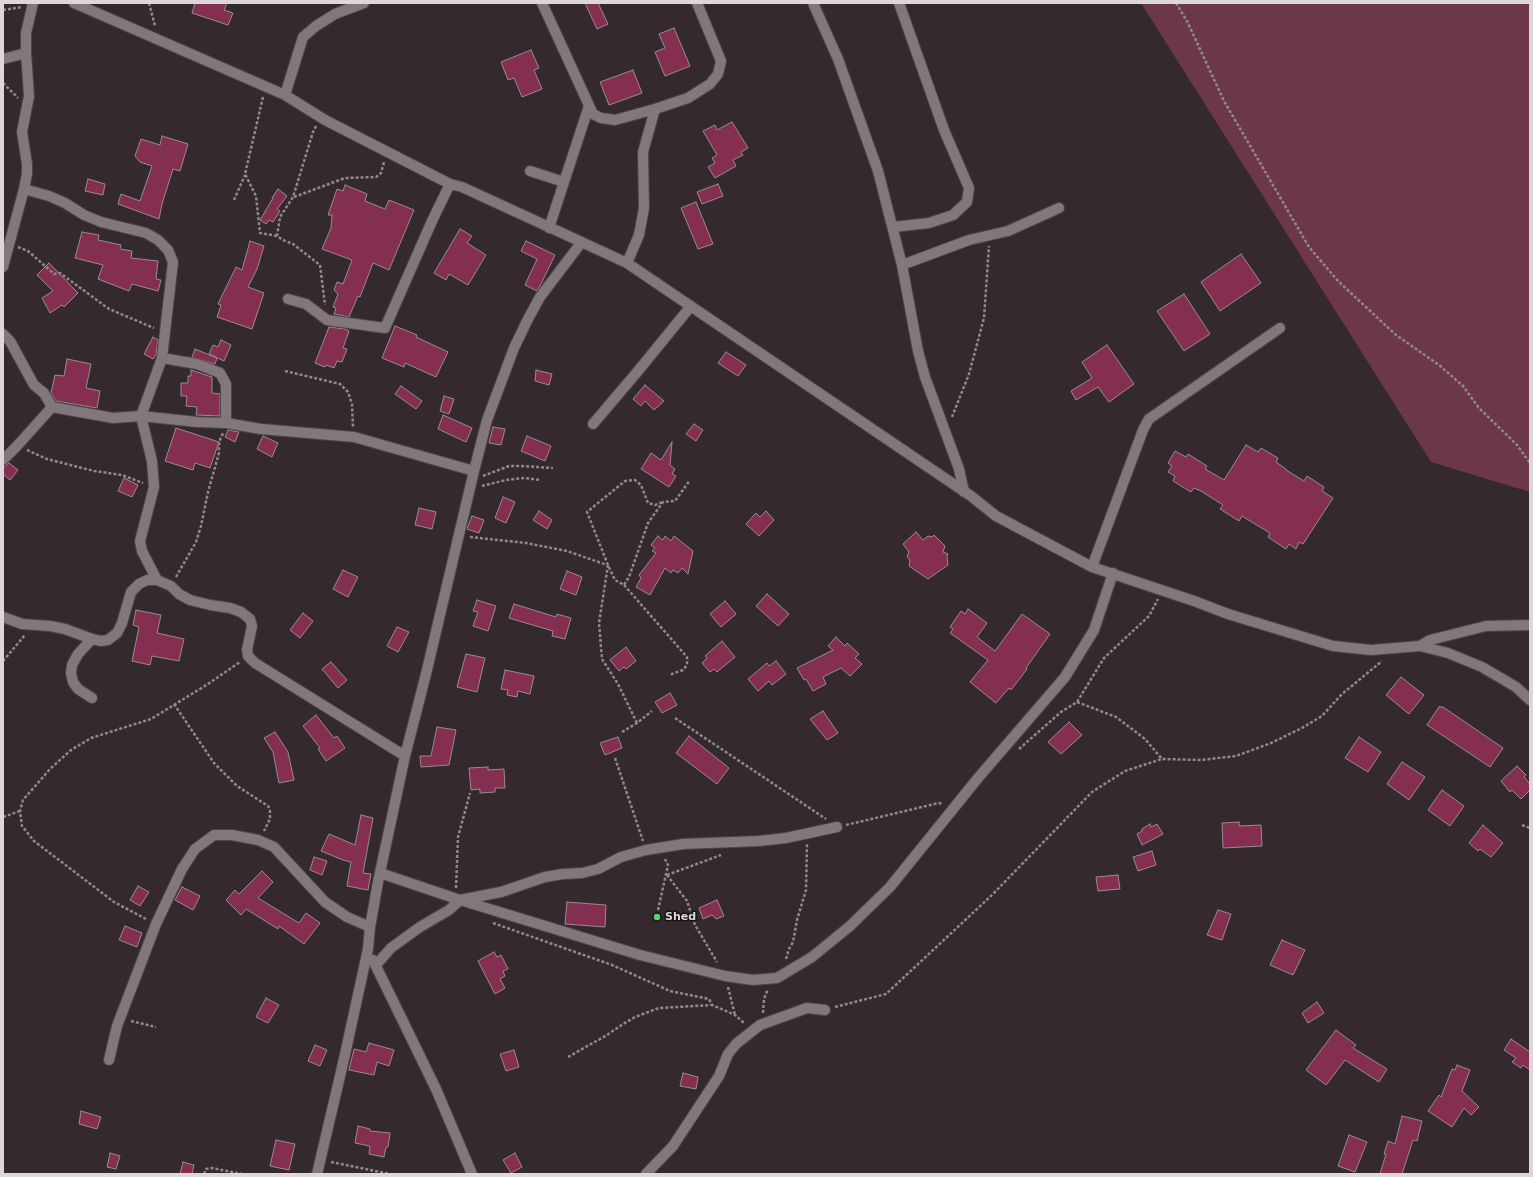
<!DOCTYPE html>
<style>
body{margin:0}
#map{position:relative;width:1533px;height:1177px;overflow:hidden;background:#342a2d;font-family:"DejaVu Sans",sans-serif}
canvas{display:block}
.frame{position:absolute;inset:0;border:4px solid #ddd7d9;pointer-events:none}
</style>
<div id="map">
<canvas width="1533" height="1177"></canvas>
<div class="frame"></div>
</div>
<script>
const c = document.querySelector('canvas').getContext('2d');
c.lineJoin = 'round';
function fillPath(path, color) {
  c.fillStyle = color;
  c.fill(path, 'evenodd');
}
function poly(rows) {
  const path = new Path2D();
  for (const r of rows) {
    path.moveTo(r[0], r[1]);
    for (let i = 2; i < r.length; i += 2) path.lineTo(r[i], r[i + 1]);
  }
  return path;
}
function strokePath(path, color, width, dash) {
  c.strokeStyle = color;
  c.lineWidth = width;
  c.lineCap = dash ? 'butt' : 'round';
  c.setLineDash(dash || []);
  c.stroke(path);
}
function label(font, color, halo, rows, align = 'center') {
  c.font = font + ' "DejaVu Sans",sans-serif';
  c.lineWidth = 3;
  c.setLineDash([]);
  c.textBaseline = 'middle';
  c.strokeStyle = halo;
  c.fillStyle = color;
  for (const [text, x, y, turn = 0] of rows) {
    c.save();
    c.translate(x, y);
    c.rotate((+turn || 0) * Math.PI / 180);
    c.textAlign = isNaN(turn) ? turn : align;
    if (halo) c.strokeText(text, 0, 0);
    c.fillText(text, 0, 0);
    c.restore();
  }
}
const green = poly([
 [1141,3,1530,3,1530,492,1431,462]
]);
const building = poly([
 [195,3,227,3,224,10,233,13,228,25,192,13,195,3],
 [585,3,598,3,608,24,597,29,585,3],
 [674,28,690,66,665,76,655,52,665,48,659,34,674,28],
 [531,50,539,68,534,70,542,89,522,97,514,78,508,80,501,62,531,50],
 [633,70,642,93,609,105,600,82,633,70],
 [732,122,748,148,741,152,743,155,733,160,736,166,715,178,708,167,715,163,712,158,717,155,703,131,715,125,717,130,732,122],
 [162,136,188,144,180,171,173,169,162,204,159,219,118,204,121,194,140,201,152,166,140,162,135,156,141,139,160,145,162,136],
 [88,179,105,184,103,195,85,191,88,179],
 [718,184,723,196,702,204,697,192,718,184],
 [345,185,367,194,365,201,385,209,389,200,414,210,389,270,373,263,360,297,358,296,349,317,334,314,336,308,333,307,338,294,334,290,337,282,343,284,352,260,322,249,331,228,332,215,328,215,337,189,343,191,345,185],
 [278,189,287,196,277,209,280,211,273,222,269,220,266,224,260,220,273,198,272,198,278,189],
 [696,202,713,244,698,249,681,208,696,202],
 [460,229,472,236,467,243,486,255,468,285,449,274,446,280,434,273,460,229],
 [82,232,99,235,98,240,121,245,120,249,132,251,131,258,158,261,156,279,161,280,158,291,132,284,129,291,98,279,103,265,75,258,82,232],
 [250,241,264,246,257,269,248,287,264,293,252,329,217,317,221,305,218,304,236,267,242,270,250,241],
 [526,241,555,255,541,284,537,291,525,285,537,259,521,251,526,241],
 [1241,254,1261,283,1220,311,1201,282,1241,254],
 [49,263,78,293,64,307,62,305,50,313,42,298,53,291,37,275,49,263],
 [1184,294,1210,334,1184,351,1157,311,1184,294],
 [395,326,417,335,416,337,448,352,436,377,405,363,404,367,382,358,395,326],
 [329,327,345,329,349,331,343,348,347,349,342,362,337,361,334,368,326,365,325,367,315,363,329,327],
 [153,337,158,340,156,355,153,359,144,354,153,337],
 [221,340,231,345,224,361,209,354,213,345,218,347,221,340],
 [1107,345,1134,384,1109,402,1098,387,1076,400,1071,391,1092,378,1082,362,1107,345],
 [195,349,217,358,215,364,192,357,195,349],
 [726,352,746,365,738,376,718,363,726,352],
 [67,359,91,364,86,388,100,391,97,408,56,401,51,393,55,375,64,376,67,359],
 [191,370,212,377,212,393,220,394,220,416,196,415,197,407,186,406,187,396,181,396,181,383,188,383,188,376,191,376,191,370],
 [536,370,552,374,549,385,535,381,536,370],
 [645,385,664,401,654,410,645,401,641,406,633,399,645,385],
 [401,386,422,401,416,409,395,394,401,386],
 [444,396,454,399,449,414,440,411,444,396],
 [443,415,472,428,466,442,438,429,443,415],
 [694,424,703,430,696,441,686,434,694,424],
 [493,427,505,429,501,445,489,443,493,427],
 [176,428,219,442,210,468,195,463,193,470,165,461,176,428],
 [228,430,239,432,235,442,225,437,228,430],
 [263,436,278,443,272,457,257,449,263,436],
 [527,436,551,446,545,461,521,451,527,436],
 [672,442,670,465,675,469,672,474,676,476,669,487,641,469,651,453,661,460,672,442],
 [1246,445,1258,452,1261,448,1278,458,1276,462,1286,469,1286,470,1304,481,1307,476,1324,487,1322,491,1333,498,1303,544,1299,542,1296,549,1289,544,1286,549,1268,537,1270,533,1242,516,1239,521,1220,509,1223,505,1201,491,1194,488,1191,492,1173,481,1175,476,1168,472,1172,466,1168,463,1175,451,1186,457,1188,454,1207,466,1205,469,1224,480,1246,445],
 [9,463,18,470,10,480,3,474,3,468,9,463],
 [124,478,138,485,132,497,118,491,124,478],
 [503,497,515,502,506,523,495,518,503,497],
 [419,508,436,512,432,529,415,525,419,508],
 [539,511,552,520,547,529,533,520,539,511],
 [766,511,774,520,759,536,746,524,756,513,760,517,766,511],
 [472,516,484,520,479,533,467,529,472,516],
 [916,532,923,540,928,536,932,537,934,535,945,546,943,552,948,554,947,557,948,565,928,579,909,566,910,560,907,557,909,552,903,544,916,532],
 [658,536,663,540,665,536,671,541,674,536,693,551,688,574,682,568,678,573,673,570,671,573,665,568,650,595,636,587,641,578,639,575,656,553,652,551,655,548,651,545,658,536],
 [343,570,358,577,348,597,333,589,343,570],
 [567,571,582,577,576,595,560,589,567,571],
 [767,594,789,614,778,626,756,606,767,594],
 [477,600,496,606,488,631,473,626,478,612,473,611,477,600],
 [725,601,736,614,721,627,710,614,725,601],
 [514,604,556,617,557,614,571,618,565,639,552,636,553,631,509,618,514,604],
 [968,609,987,623,977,637,995,651,1022,614,1050,634,1026,668,1027,669,1011,690,1009,688,996,703,970,682,988,660,950,633,953,629,950,627,961,611,965,614,968,609],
 [136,610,161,615,157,633,184,639,179,661,152,656,150,665,132,661,139,627,133,625,136,610],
 [303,613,313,621,300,638,290,630,303,613],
 [397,627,409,632,398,652,387,646,397,627],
 [836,637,845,646,847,643,859,654,855,658,862,664,850,676,841,668,823,677,826,684,813,691,806,679,804,680,797,668,833,650,828,646,836,637],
 [722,641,735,657,717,672,714,669,710,672,702,663,707,658,705,656,722,641],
 [626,647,636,661,626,669,624,667,619,671,610,660,626,647],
 [466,654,485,658,477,692,457,687,466,654],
 [776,661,786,674,772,685,769,681,758,691,748,679,767,663,769,666,776,661],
 [331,662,347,680,338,688,322,669,331,662],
 [505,670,534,676,530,694,518,691,517,697,507,695,508,690,501,689,505,670],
 [1401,677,1424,695,1409,714,1386,695,1401,677],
 [670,693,677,705,662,713,655,702,670,693],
 [1439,707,1443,707,1503,748,1490,767,1427,725,1439,707],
 [823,711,838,733,827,740,810,719,823,711],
 [316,715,334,738,337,736,345,748,326,761,318,749,320,748,303,726,316,715],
 [1069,722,1082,735,1061,754,1048,742,1069,722],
 [437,727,456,730,449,765,421,767,420,756,431,756,437,727],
 [275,732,288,752,294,780,279,783,273,752,264,738,275,732],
 [689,736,729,768,717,784,676,753,689,736],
 [618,737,622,748,605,755,600,743,618,737],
 [1359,737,1381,752,1368,772,1345,758,1359,737],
 [1402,762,1425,777,1409,800,1387,784,1402,762],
 [1517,766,1526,775,1524,777,1530,784,1530,790,1521,799,1512,790,1510,792,1501,781,1517,766],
 [488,767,488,770,504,769,505,788,495,788,495,792,480,793,480,789,471,790,469,768,488,767],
 [1442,790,1464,806,1450,826,1428,810,1442,790],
 [361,815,373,818,363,873,371,874,368,890,347,886,351,862,343,860,321,851,329,834,355,845,361,815],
 [1239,822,1239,826,1261,825,1262,846,1223,848,1222,823,1239,822],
 [1150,824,1151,827,1157,824,1163,834,1142,845,1137,834,1142,831,1142,829,1150,824],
 [1483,825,1503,843,1491,857,1480,849,1478,851,1469,843,1483,825],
 [1152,851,1156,865,1138,871,1133,857,1152,851],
 [314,857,327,861,322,875,310,870,314,857],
 [262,871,273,882,258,898,299,923,306,913,320,923,304,944,279,926,278,929,246,909,241,915,226,900,235,890,239,894,262,871],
 [1118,875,1120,889,1098,891,1096,877,1118,875],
 [138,886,149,892,140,906,130,900,138,886],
 [182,887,200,896,193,910,175,900,182,887],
 [717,900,724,916,716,919,712,915,703,919,699,908,717,900],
 [567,902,606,905,605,927,565,924,567,902],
 [1218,910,1231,914,1222,940,1207,935,1218,910],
 [125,926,142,933,137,947,119,940,125,926],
 [1282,940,1305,950,1293,975,1270,965,1282,940],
 [494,952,497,957,501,955,508,969,503,971,505,976,500,979,505,988,495,994,478,961,494,952],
 [266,998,279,1005,268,1023,256,1017,266,998],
 [1317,1002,1324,1013,1308,1023,1302,1013,1317,1002],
 [1336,1030,1356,1045,1353,1048,1387,1069,1379,1082,1345,1060,1326,1085,1306,1070,1336,1030],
 [1511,1039,1530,1052,1530,1070,1523,1065,1521,1068,1512,1062,1516,1058,1504,1050,1511,1039],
 [369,1043,394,1050,389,1066,377,1062,374,1075,349,1070,354,1049,366,1052,369,1043],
 [315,1045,327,1050,320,1066,308,1061,315,1045],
 [514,1050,519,1067,506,1071,500,1054,514,1050],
 [1457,1065,1470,1070,1462,1091,1479,1107,1471,1115,1464,1108,1452,1127,1428,1111,1439,1095,1441,1097,1452,1069,1455,1070,1457,1065],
 [683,1073,698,1077,696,1089,680,1086,683,1073],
 [81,1111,101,1117,97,1129,79,1124,81,1111],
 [1402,1116,1422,1121,1417,1141,1413,1140,1402,1174,1380,1174,1386,1154,1384,1154,1388,1141,1395,1144,1402,1116],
 [358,1126,370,1129,370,1131,390,1133,388,1147,386,1147,384,1157,369,1154,370,1146,355,1143,358,1126],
 [1349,1135,1367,1142,1355,1172,1338,1166,1349,1135],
 [276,1140,295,1144,289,1170,270,1166,276,1140],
 [110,1153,120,1156,116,1169,107,1167,110,1153],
 [515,1153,522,1167,511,1173,503,1160,515,1153],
 [183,1162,194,1165,192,1174,180,1174,183,1162]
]);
const path = poly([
 [149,3,155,26],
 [1176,3,1187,21,1224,101,1309,247,1338,281,1396,335,1439,365,1463,386,1479,408,1517,445,1530,463],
 [3,10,22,7],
 [3,83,18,98],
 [263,97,245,174,256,196,260,233,277,236],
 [316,126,313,132,293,197,280,217,277,236,283,240,293,244,320,265,325,305],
 [294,197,345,178,376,177,381,173,384,162],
 [234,200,245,175],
 [18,247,28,251,54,274,60,273,109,309,154,328],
 [285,371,340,384,348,392,352,404,353,427],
 [952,417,969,374,984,318,989,246],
 [27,450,47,459,94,471,122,475,143,483],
 [483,476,509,466,522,466,553,468],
 [482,486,506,480,524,478,541,480],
 [470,537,526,543,567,551,607,565],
 [608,565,587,512,625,481,635,480,641,485,648,503,655,505,663,502],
 [176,577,196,542,201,526,208,492,219,453,219,442,223,433],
 [624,585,687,657,687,665,683,670,669,675],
 [3,661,25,635],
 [1077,702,1116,717,1145,739,1162,759,1201,760,1236,756,1271,743,1302,728,1322,716,1342,694,1382,661],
 [174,704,214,763,237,786,268,806,270,811,270,819,264,831],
 [675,718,826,819],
 [637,723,618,684,602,659,599,623,608,565,615,580,624,585,629,577,648,523,663,502,675,501,690,480],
 [622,732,637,723,652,711],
 [1019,749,1061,712,1077,702,1104,658,1149,616,1158,599],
 [615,758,643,841],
 [3,817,20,811],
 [846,825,939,803,942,804],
 [1522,825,1530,828],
 [667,875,687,901,695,925,717,962],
 [667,875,721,855],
 [456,888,458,837,470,793],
 [658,910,668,865,665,859],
 [146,919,114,902,34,841,22,826,20,811,23,800,50,769,71,750,91,738,151,719,208,684,240,662],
 [493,923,612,965,670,991,709,999,712,1005,735,1015,744,1023],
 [786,959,789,949,793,942,797,920,806,890,807,844],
 [728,987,735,1015],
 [835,1007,886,994,992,895,1092,792,1125,771,1162,759],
 [763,1013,764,999,768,989],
 [131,1021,156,1027],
 [568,1057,607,1035,623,1024,635,1017,659,1008,712,1005],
 [331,1162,390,1174],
 [204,1174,206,1169,212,1168,242,1174]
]);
const minor = poly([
 [74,3,285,95,325,120,450,184,462,187,627,263,971,496,996,516,1092,567,1194,601,1228,614,1333,646,1371,650,1420,646,1448,653,1482,667,1516,687,1530,700],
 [542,3,593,114,601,118,615,120,655,109,688,98,710,84,718,74,721,61,697,3],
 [813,3,838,59,878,171,902,265,918,351,925,377,959,469,964,492],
 [3,59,26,53],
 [285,95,303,37,316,26,335,14,364,3],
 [530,171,564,182,549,228],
 [564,182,589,106],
 [24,189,49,196,65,203,84,215,101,222,146,233,158,240,168,250,173,262,162,358,197,364,220,373,226,384,226,423],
 [893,227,929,223,953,215,967,202,969,188,944,130,899,3],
 [627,263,639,235,644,208,643,152,655,109],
 [902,265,969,240,1008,231,1059,208],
 [3,267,24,189,27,174,27,164,22,132,29,96,26,53,26,33,33,3],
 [288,299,306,304,327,320,385,328,432,221,450,184],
 [3,334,10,341,34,385,44,393,52,407,113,418,141,416,152,461,154,487,140,541,142,551,157,580],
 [162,358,141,416,197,422,226,423,261,429,354,437,474,471],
 [593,424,638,371,691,306],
 [3,460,17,446,52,407],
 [1092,567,1143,430,1149,419,1280,328],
 [3,617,22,624,50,626,65,629,92,639,101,641,108,640,117,633,122,623,131,592,139,584,147,580,157,580,171,586,179,594,190,600,210,605,230,608,241,612,250,619,252,626,247,650,248,656,255,663,405,756],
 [92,639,78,654,72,665,71,673,73,682,78,689,92,698],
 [1420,646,1430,640,1486,626,1530,625],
 [380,873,460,900,640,955,725,976,753,980,777,978,812,957,850,926,890,887,978,778,1065,677,1094,630,1113,573],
 [373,960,436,1089,472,1174],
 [376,965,391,948,420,927,449,910,460,900,501,892,545,877,563,874,582,873,598,869,621,857,646,850,683,844,759,841,786,838,837,827],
 [109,1060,117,1026,156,924,182,869,195,849,214,835,232,835,258,840,274,847,325,902,347,917,370,927],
 [317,1174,344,1059,368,949,370,927,378,882,405,756,426,674,474,471,487,420,514,348,528,319,540,297,581,243],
 [646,1174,673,1146,719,1076,728,1054,736,1044,760,1025,807,1008,825,1010]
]);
const markers = [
 [657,917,4,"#59d56f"]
];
const poiNames = [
 ["Shed",665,917]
];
fillPath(green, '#6c374a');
fillPath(building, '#842f52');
strokePath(building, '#978c8f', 1);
strokePath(minor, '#4d4649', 12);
strokePath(path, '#90888a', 2.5, [3, 2]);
strokePath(minor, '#82777b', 10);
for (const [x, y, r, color] of markers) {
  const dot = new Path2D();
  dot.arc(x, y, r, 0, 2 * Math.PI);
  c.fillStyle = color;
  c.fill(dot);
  strokePath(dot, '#181416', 1.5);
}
label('bold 11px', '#ddd7d9', '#181416', poiNames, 'left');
</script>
